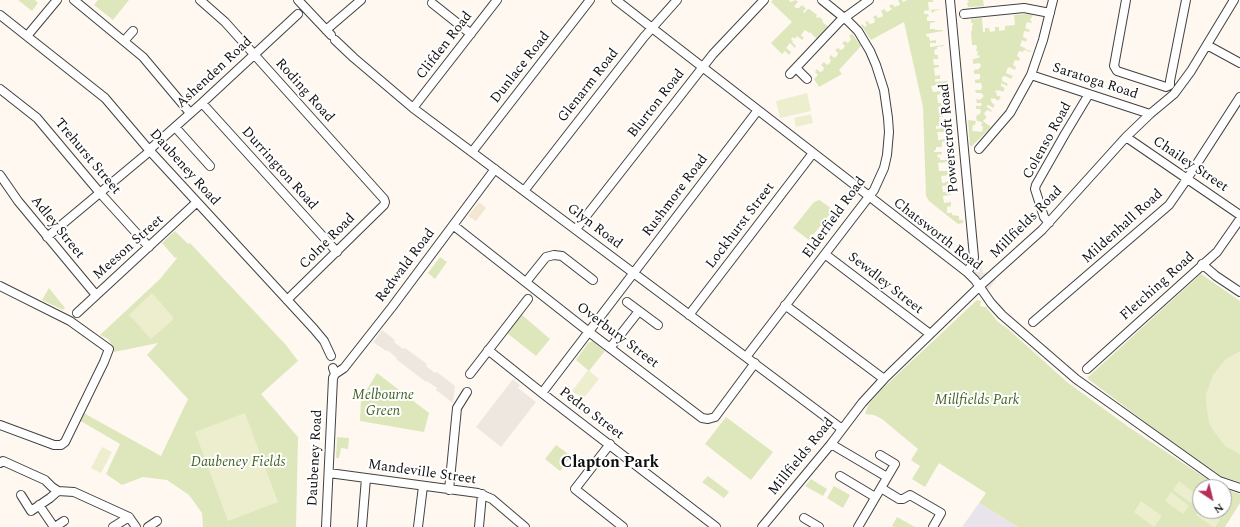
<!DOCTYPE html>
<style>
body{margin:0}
#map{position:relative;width:1240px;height:527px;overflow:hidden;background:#fef8f1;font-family:Spectral,serif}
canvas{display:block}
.north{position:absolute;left:1192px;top:479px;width:40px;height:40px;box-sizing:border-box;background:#fff;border:1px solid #9f9f9f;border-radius:50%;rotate:145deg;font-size:11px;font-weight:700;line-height:16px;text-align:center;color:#0f0f0f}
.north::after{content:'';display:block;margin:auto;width:14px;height:18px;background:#b62f59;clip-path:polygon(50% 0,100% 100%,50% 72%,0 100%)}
</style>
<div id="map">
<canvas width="1240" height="527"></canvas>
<div class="north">N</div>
</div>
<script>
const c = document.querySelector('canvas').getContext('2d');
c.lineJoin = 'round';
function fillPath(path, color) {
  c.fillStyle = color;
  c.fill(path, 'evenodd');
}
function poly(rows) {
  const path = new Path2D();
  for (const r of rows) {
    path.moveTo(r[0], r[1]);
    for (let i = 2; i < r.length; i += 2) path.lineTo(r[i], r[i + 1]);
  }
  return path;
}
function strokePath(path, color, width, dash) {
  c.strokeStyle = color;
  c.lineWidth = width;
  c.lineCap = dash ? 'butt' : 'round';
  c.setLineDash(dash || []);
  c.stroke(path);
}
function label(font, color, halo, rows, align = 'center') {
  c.font = font + ' Spectral,serif';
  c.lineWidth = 4;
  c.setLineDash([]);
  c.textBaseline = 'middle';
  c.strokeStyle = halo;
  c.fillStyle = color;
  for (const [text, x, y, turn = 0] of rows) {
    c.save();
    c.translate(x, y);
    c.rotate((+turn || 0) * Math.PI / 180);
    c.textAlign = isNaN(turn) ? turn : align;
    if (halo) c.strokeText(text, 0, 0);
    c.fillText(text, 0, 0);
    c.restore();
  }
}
const industrial = poly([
 [979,503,1018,527,962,527]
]);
const farmland = poly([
 [479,202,486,208,476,221,468,216]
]);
const green = poly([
 [18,0,35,0,38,3,32,11],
 [98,0,129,0,113,20,94,5],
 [773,0,789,0,790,2,796,0,798,2,794,6,796,8,799,8,802,5,806,9,803,11,804,13,808,9,809,9,817,15,816,17,818,18,819,17,822,19,823,22,823,23,828,26,817,39,810,32,809,33,805,30,801,35,804,38,802,40,797,36,795,39,793,37,791,39,793,41,792,42,796,46,795,48,790,43,786,48,791,52,789,55,785,51,782,54,771,43,792,22,771,2],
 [898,0,902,0,903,2,907,0,933,0,933,2,928,2,929,10,941,9,934,11,934,12,932,13,931,10,924,11,924,14,928,14,929,16,927,17,927,21,935,21,935,22,930,23,930,29,935,29,935,30,943,30,943,31,926,34,927,37,929,37,930,41,936,40,936,43,930,43,930,47,944,45,944,46,937,47,937,49,934,50,935,55,938,55,938,59,933,59,934,65,939,65,939,67,934,68,935,76,940,75,940,79,935,79,935,82,948,81,948,83,931,86,933,92,940,91,941,94,937,95,938,103,941,103,941,105,942,105,943,106,938,107,939,113,943,113,943,117,939,117,940,123,945,122,945,124,952,124,952,125,936,126,936,129,945,128,945,132,937,132,938,136,938,140,946,139,946,141,942,142,942,147,936,147,936,150,934,150,934,152,942,152,942,154,937,155,938,158,940,157,940,160,947,160,948,162,938,163,939,171,949,171,949,175,941,176,942,183,945,183,945,182,949,181,950,185,942,186,943,192,950,192,951,195,943,196,944,203,951,202,951,206,947,207,947,213,952,213,952,215,959,216,959,220,963,220,963,223,958,224,929,201,926,196,923,107,904,22,871,40,861,25,862,24,865,27,867,25,865,22,867,21,870,24,874,23,875,20,873,17,876,15,878,18,881,17,882,17,883,15,881,11,884,9,887,12,889,11,892,9,889,6,892,4,895,7,897,6,898,6,900,4],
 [967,0,983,0,984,6,968,7,967,3,969,2],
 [1026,14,1033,15,1030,20,1032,22,1032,23,1027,22,1025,28,1030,30,1029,32,1024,31,1023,37,1027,39,1026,42,1022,40,1020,46,1025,48,1025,49,1031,51,1031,52,1024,50,1023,52,1019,51,1017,56,1020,58,1019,61,1015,60,1013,65,1016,67,1015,70,1009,67,1007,69,1006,73,1013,76,1011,79,1005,76,1002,77,1002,81,1008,84,1007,86,1001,83,1001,86,1005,88,1003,92,999,90,998,91,996,90,995,92,997,93,996,95,1001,97,998,101,994,98,993,99,992,98,990,100,992,101,991,102,995,105,993,108,989,105,986,106,992,111,991,112,988,110,986,111,984,114,987,117,983,121,991,127,972,146,970,146,968,120,976,121,975,125,973,125,972,130,973,131,982,132,983,126,981,126,982,122,977,121,976,117,977,115,980,114,981,111,980,109,976,109,976,106,981,106,982,104,981,103,977,103,976,99,980,100,984,96,981,93,976,93,975,90,981,90,982,87,981,83,975,83,975,80,980,79,980,74,974,74,974,70,979,69,981,65,979,63,973,64,973,59,978,58,980,57,979,55,977,56,978,51,976,51,977,47,976,45,972,45,971,32,972,30,972,26,973,25,973,23,971,23,971,19,982,18,983,32,985,32,985,28,989,28,990,32,995,31,995,27,999,27,999,31,1005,30,1005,26,1015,25,1014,15],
 [851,32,861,46,839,70,842,74,819,87,814,79,818,75,815,72,817,69,820,72,823,71,824,68,821,65,824,62,827,65,830,63,831,60,829,58,831,55,834,58,837,56,838,53,835,50,838,48,841,50,843,49,845,46,842,43,845,41,848,43,851,39,849,36,852,34],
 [819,200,821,201,833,210,809,240,793,228,814,202],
 [175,231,188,244,190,243,286,345,298,361,261,394,298,437,296,527,203,527,202,513,189,495,167,480,143,477,122,485,106,474,120,444,79,420,82,412,161,456,188,399,147,355,158,343,114,352,114,348,108,339,100,335,160,279,177,258,176,257,175,258,162,243],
 [440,257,447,262,435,279,428,273],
 [1201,274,1240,301,1240,482,1222,477,1153,428,1087,378],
 [49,288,65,308,63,310,42,300],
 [977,300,981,301,980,306,986,307,998,322,1008,329,1067,382,1130,428,1219,487,1200,487,1200,511,1224,511,1224,489,1240,494,1240,503,1225,527,1018,527,979,503,986,493,939,463,925,487,912,479,920,466,911,460,918,449,882,419,874,415,865,414,867,408,869,404,883,388],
 [521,314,550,339,536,356,507,333],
 [593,341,605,351,589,371,576,360,588,343],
 [377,373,429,413,424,432,360,421,361,399],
 [726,417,773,452,751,480,705,444],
 [337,437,349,438,348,449,341,448,339,458,336,458],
 [556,445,571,456,560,471,545,459],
 [708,476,729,492,724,498,702,482],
 [811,479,827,489,823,496,805,486],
 [834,486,850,495,843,508,827,498],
 [897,517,915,527,894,527,892,526]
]);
const pitch = poly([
 [807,93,811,111,780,118,776,101],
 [811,114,813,123,796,127,794,118],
 [152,293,173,317,173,320,151,339,129,315],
 [1240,351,1240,454,1225,446,1213,430,1209,422,1206,404,1206,394,1213,375,1219,367,1226,359],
 [588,370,599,379,583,399,572,391],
 [245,413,278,502,228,521,195,432],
 [102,447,112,452,101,473,91,468],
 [1179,481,1197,495,1191,503,1173,490],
 [1171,492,1189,506,1183,514,1165,501],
 [1141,501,1162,516,1154,527,1134,512],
 [1200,509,1200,511,1208,511,1220,520,1215,527,1213,527,1196,515]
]);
const plaza = poly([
 [978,260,981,260,983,273,990,272,996,280,987,291,974,272],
 [382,330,395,340,394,342,403,349,405,348,427,364,426,366,435,373,437,372,455,386,453,403,436,390,437,388,427,381,426,382,396,359,397,358,387,350,386,351,373,342],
 [513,379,520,385,518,388,536,402,501,447,476,427]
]);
const minor = poly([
 [74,0,143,57,190,113],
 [200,0,225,22,384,199,385,202,384,205,287,300],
 [298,0,331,35],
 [616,0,967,272,975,280,991,303,1002,315,1076,379,1219,481,1240,488],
 [950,0,974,257,973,263,967,272],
 [1126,0,1114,66,1117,71,1166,87,1170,85,1170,81,1186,0],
 [432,3,471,34],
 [964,14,1024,8,1050,13],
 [0,15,105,98,150,151,314,329,324,341,331,356],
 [326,30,361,0],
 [27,36,57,0],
 [335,40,354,58,413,108,842,429],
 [124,41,133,31],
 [1207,45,1240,63],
 [796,68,807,79],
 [790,74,840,21,869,0],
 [1031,75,1150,114],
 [0,89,37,118,100,193,149,247],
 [202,103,337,252],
 [413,108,497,0],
 [175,127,210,166],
 [1126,137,1240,215],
 [979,149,1010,113,1031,75,1043,40,1053,0],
 [149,150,202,103,298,14],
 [472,152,590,0],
 [0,175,18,201,96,295],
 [524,191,644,37,677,0],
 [1049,223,1044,217,1035,189,1036,185,1065,134,1089,94],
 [453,225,589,332,702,418,708,419,715,417,755,363],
 [576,229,713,54,764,0],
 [47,237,150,151],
 [826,255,930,334],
 [1202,264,1216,276,1240,292],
 [526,282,546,257,554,255,562,256,593,280],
 [0,286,70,321,109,349,104,362,65,442,61,445,54,445,0,425],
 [627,302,658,325],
 [785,305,884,379],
 [77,313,197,202],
 [689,315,813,153],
 [1033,322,1169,205,1187,179,1240,97],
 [610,348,639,311],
 [488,350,542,393,716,527],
 [746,357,874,190,884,168,887,155,889,132,888,118,884,90,876,65,870,51,858,31,848,21,822,0],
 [1087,369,1217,252,1240,219],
 [335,374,344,368,392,307,495,169],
 [470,374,528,299],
 [542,393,758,110],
 [610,444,575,489,623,527],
 [831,444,887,477],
 [0,463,3,461,45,480,52,487,58,491,74,492,129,517],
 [329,473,478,493,492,499,525,527],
 [840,476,875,497],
 [881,488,899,499,903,499,910,495,941,513,933,527],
 [449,490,457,408,467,392],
 [21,495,31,511,50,498,58,491],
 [39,505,54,527],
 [129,517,136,527],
 [804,518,819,527],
 [55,527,64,521],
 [113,527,129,517],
 [148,527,157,521],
 [326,527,333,378,335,374,333,368],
 [362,527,366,478],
 [418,527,423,486],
 [479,527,482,494],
 [762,527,831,444,862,403,884,379,982,284,1042,230,1126,137,1150,114,1174,94,1191,71,1234,0],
 [858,527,895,464,880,455]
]);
const streetNames = [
 ["Clifden Road",445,46,-52],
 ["Dunlace Road",521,68,-52],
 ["Ashenden Road",215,73,-43],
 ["Saratoga Road",1095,82,18],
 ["Glenarm Road",589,86,-52],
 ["Roding Road",304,91,48],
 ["Blurton Road",657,104,-52],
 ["Powerscroft Road",950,138,-95],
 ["Colenso Road",1048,141,-61],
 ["Trehurst Street",87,157,50],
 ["Chailey Street",1190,165,34],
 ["Daubeney Road",184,168,48],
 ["Durrington Road",279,169,48],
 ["Rushmore Road",676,196,-53],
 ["Elderfield Road",835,218,-54],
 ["Millfields Road",1027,223,-45],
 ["Lockhurst Street",741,226,-53],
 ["Glyn Road",594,227,37],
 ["Mildenhall Road",1123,227,-42],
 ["Adley Street",57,228,51],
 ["Chatsworth Road",937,235,38],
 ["Colne Road",328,242,-45],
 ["Meeson Street",129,248,-42],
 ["Redwald Road",406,266,-53],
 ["Sewdley Street",885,284,38],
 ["Fletching Road",1158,287,-42],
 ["Overbury Street",617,336,37],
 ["Pedro Street",591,414,37],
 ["Millfields Road",802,457,-51],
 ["Daubeney Road",316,458,-87],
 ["Mandeville Street",422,473,8]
];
const parkNames = [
 ["Melbourne",383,396],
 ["Green",383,412],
 ["Millfields Park",977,401],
 ["Daubeney Fields",238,463]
];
const quarterNames = [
 ["Clapton Park",610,464]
];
fillPath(industrial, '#e9e4ec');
fillPath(farmland, '#f3e7d2');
fillPath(green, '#dee7bc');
fillPath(pitch, '#eceece');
fillPath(plaza, '#eee7e0');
strokePath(minor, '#424242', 10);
strokePath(minor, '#fff', 8);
label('14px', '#0f0f0f', '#fff', streetNames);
label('italic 14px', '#416223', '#fff', parkNames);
label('bold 16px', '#0f0f0f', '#fff', quarterNames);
</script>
